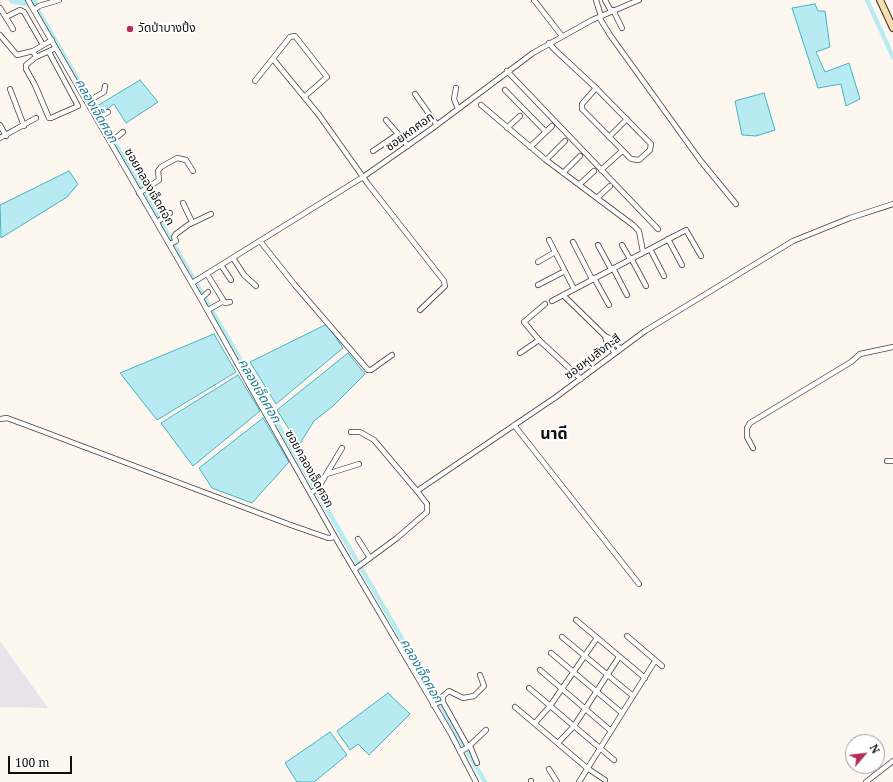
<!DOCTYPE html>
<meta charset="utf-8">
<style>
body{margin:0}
#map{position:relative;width:893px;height:782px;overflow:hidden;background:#fef7ef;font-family:"Noto Serif",serif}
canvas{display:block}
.north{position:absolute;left:845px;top:734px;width:40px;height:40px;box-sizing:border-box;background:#fff;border:1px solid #9e9e9e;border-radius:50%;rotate:62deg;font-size:11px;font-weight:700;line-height:16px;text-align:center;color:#0d0d0d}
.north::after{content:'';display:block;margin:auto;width:14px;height:18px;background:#b32f59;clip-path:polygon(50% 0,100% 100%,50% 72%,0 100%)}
.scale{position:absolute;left:8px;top:756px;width:64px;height:18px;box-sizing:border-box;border:2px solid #0d0d0d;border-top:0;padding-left:5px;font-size:12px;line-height:14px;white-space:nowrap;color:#0d0d0d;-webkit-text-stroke:3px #fff;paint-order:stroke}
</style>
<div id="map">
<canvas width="893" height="782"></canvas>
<div class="north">N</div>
<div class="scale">100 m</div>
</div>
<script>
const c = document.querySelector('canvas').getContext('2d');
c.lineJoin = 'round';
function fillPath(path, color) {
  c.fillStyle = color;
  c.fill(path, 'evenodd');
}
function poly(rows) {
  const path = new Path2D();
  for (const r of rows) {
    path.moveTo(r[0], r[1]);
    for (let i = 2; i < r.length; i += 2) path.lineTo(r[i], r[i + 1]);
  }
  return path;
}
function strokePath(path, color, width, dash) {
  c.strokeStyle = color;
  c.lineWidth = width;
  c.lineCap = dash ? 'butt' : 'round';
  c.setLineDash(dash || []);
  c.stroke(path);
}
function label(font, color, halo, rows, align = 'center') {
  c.font = font + ' "Noto Serif","Noto Sans Thai",serif';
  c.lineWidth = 4;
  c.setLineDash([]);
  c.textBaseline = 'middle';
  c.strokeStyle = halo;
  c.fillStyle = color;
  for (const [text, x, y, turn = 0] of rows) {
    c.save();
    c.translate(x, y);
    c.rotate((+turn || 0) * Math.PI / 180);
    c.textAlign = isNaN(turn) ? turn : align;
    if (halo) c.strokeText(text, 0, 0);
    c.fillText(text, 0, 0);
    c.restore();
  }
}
const industrial = poly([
 [0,641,48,708,0,707]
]);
const water = poly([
 [815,4,818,11,825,11,830,47,816,52,825,72,849,63,860,99,846,106,841,84,818,88,792,8,815,4],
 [140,80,158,102,126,123,114,104,103,112,97,106,140,80],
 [764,93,775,130,756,136,742,135,735,101,764,93],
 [69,171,78,184,67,197,1,238,0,205,69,171],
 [327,324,343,348,276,404,250,362,327,324],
 [214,334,236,372,157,420,120,373,214,334],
 [348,353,365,374,333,406,314,421,299,445,277,410,348,353],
 [238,375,260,411,193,466,161,423,238,375],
 [263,418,289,462,252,503,212,488,199,468,263,418],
 [388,693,410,714,369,755,358,744,350,750,337,731,388,693],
 [330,732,347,755,314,782,297,782,285,763,330,732]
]);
const canal = poly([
 [32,0,485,782],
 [867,0,893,57]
]);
const river = poly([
 [13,0,34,3]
]);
const street = poly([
 [28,0,201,299,335,537,451,734,476,782],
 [534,0,562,36],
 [596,0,601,16],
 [605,0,611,11],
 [0,8,13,29],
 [34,10,39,6,59,0],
 [613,10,622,28],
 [6,17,20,10,24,12,43,45],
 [599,17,610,35,700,160,736,204],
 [0,35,17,55,33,51,52,40],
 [549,43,554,49,596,88,651,144,650,150,639,160,631,159,582,109,582,104,596,88],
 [33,51,36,57,26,65,26,69,35,85,49,118,51,118,78,106,49,52],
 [36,57,56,48],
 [273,59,319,115,368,184,444,281,445,286,420,310],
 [507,71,658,229],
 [255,81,290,37,295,36,327,77,304,97],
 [456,88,454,99,458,109],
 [10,89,24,126],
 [505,90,546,132],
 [415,94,437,125],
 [87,102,104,92,105,86],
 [481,105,546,160,633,225,639,231,643,252],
 [97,119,108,112],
 [386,120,398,134],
 [0,125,6,136],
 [507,128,520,116],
 [609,137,627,119],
 [0,138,36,118],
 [111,142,123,132],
 [530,147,552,126],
 [373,151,398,134,408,146],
 [546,160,565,141],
 [601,170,622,151],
 [563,173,580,156],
 [580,184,594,171],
 [139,193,159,180,158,171,161,167,177,158,186,160,193,171],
 [597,198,610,186],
 [183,203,192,222],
 [157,222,170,213],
 [668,239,682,265],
 [549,240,574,289],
 [260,241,294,284,368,370,371,370,392,355],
 [573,242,592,279],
 [170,244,176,241,174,237,176,234,188,225,211,214],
 [598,245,611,269],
 [622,245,630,259],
 [650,249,664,276],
 [233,258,244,275,256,286],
 [631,258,646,286],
 [538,262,555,252],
 [221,265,231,280],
 [613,268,627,295],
 [207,274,225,303,230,302],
 [594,278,609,305],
 [192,283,363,177,430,130,533,53,592,20,639,0],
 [538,285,565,271],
 [563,295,605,336,611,339],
 [201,299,208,292],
 [552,301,686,230,701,256],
 [545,304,524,322,539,340,581,379],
 [208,310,224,301],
 [605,336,607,343],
 [614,342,621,349],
 [610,346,615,353],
 [520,353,539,340],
 [0,419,7,418,42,431,288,524,328,538,335,537],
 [514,425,639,584],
 [351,432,360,432,374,440,417,491],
 [753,448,747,437,747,428,750,423,851,362,860,354,893,347],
 [887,461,893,461],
 [327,474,359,464],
 [311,493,318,488,342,448],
 [358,539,370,558],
 [355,569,397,538,427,512,427,504,417,491,556,397,645,331,793,241,850,218,893,204],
 [576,620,645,678],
 [627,636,662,666],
 [562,637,633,696],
 [551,653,622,713],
 [540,670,611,731],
 [529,688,614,760],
 [433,705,443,700],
 [515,707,587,768,605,780],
 [535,723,550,706,597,638],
 [558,743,574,726,619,657],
 [470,746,477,763],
 [468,747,486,730],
 [460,752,468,747,443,702,443,696,449,691,463,698,474,696,484,686,480,675],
 [549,769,557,782],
 [531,781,531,782],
 [579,782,655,661],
 [866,782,893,761]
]);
const secondary = poly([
 [880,0,893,28]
]);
const markers = [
 [130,29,4,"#b32f59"]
];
const poiNames = [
 ["วัดป่าบางปิ้ง",138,29]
];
const streetNames = [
 ["ซอยหกศอก",410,132,-36],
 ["ซอยคลองเจ็ดศอก",149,187,60],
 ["ซอยหุบสังกะสี",593,357,-37],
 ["ซอยคลองเจ็ดศอก",309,469,61]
];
const waterNames = [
 ["คลองเจ็ดศอก",96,111,60],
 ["คลองเจ็ดศอก",259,391,60],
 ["คลองเจ็ดศอก",421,671,60]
];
const districtNames = [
 ["นาดี",554,434]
];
fillPath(industrial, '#e8e2eb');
fillPath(water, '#b7ebf1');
strokePath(water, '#43b3c3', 1);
strokePath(canal, '#b7ebf1', 4.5);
strokePath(river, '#b7ebf1', 8);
strokePath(street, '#404040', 6);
strokePath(secondary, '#2f2f2f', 8);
strokePath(street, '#fff', 4.5);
strokePath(secondary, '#f9ddae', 6);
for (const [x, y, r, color] of markers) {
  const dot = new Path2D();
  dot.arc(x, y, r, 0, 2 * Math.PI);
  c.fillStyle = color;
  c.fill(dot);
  strokePath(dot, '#fff', 1.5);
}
label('12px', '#0d0d0d', '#fff', poiNames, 'left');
label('12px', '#0d0d0d', '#fff', streetNames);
label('italic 13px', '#1f7c8f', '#fff', waterNames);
label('bold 16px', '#0d0d0d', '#fff', districtNames);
</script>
